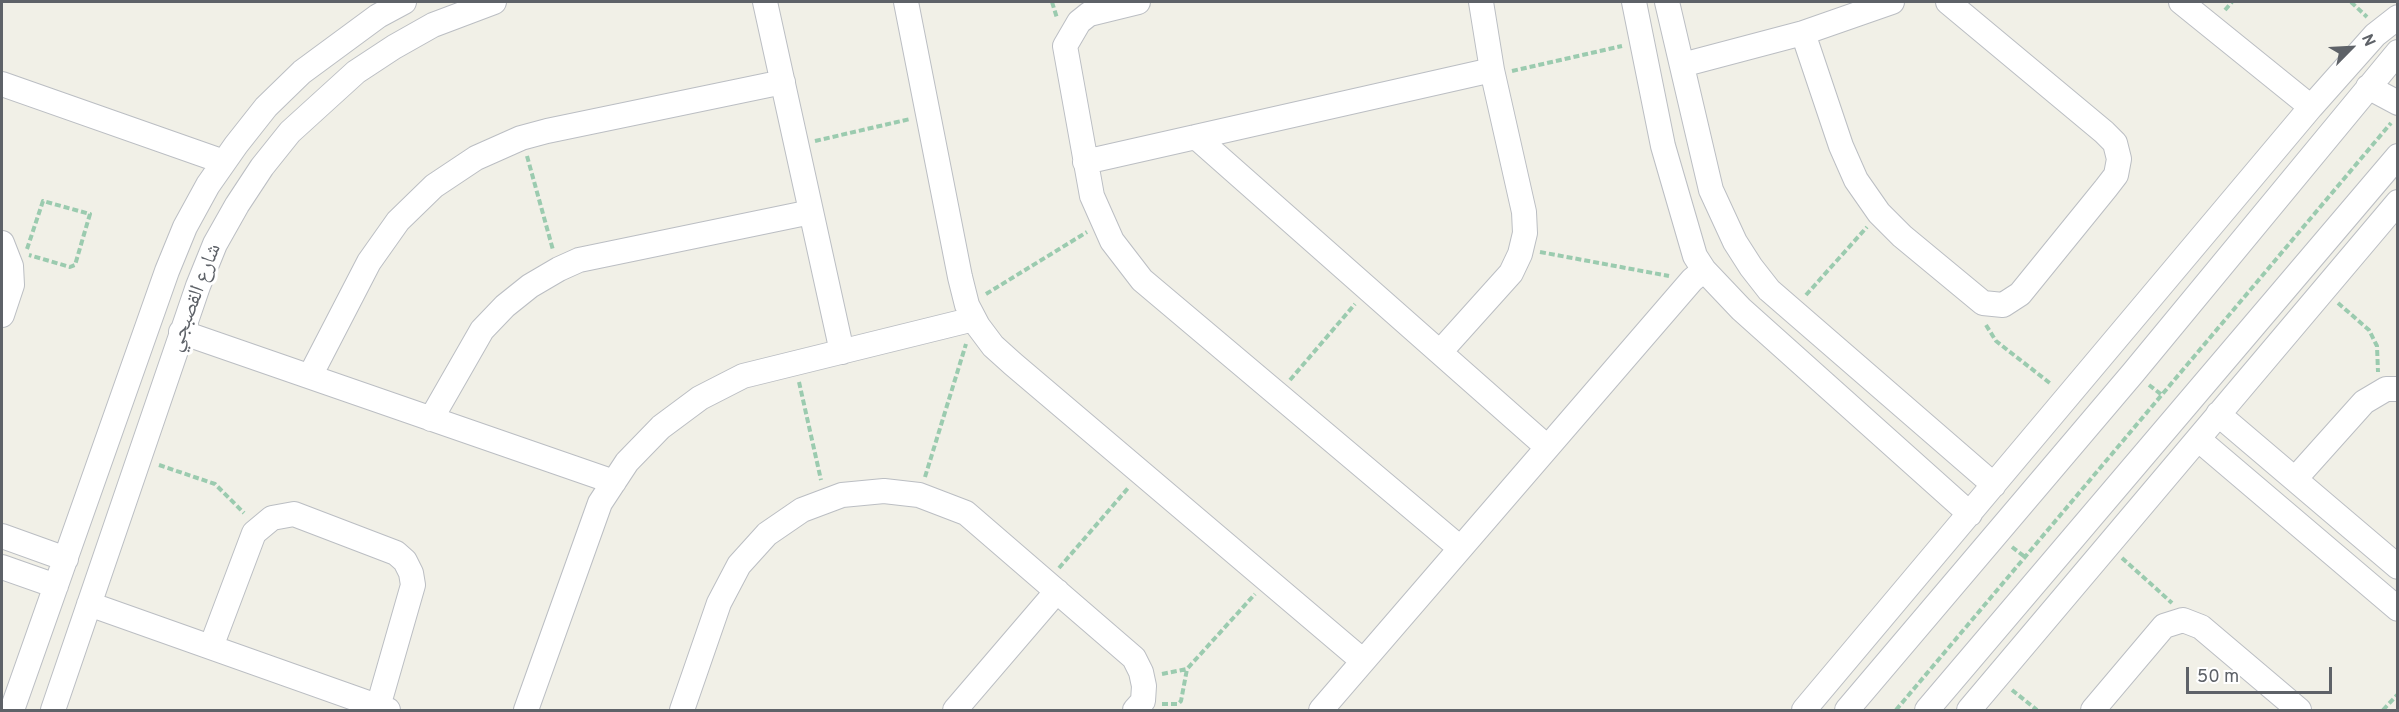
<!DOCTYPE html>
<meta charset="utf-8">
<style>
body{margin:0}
#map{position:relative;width:2399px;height:712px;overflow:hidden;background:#f1f0e7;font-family:Overpass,sans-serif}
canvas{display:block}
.frame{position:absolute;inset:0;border:3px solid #5e6268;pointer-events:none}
.north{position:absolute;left:2321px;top:18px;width:60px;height:60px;-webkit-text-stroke:4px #fff;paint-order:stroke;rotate:66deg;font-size:16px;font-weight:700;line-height:24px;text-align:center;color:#5e6268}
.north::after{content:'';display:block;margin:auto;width:21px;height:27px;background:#5e6268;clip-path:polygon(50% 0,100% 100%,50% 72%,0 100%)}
.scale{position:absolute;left:2186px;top:667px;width:146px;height:27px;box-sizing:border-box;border:3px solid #5e6268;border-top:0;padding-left:8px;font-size:18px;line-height:21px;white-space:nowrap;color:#5e6268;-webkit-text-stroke:4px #fff;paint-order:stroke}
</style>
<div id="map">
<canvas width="2399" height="712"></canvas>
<div class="frame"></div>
<div class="north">N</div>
<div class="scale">50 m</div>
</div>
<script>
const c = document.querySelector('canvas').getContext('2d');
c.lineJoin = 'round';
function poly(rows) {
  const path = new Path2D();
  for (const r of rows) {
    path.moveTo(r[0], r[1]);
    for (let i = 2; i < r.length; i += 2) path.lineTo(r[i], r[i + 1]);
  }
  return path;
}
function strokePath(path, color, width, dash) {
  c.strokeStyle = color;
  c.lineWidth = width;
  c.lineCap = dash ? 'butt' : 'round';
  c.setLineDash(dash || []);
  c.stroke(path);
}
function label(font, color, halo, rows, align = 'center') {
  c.font = font + ' Overpass,"Noto Naskh Arabic",sans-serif';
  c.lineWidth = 6;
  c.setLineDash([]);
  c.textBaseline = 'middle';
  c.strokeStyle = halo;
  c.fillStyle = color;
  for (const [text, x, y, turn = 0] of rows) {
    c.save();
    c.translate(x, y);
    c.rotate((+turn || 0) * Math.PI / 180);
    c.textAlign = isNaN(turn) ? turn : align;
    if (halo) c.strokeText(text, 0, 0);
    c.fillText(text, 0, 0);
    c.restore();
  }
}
const path = poly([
 [1052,2,1057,18],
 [2351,2,2367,17],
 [2225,10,2232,2],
 [1512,71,1622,46],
 [815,141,910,119],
 [527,156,553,250],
 [27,249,43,201,90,214,75,265,70,267,29,255],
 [1540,252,1669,276],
 [986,294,1087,232],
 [1806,295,1867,227],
 [2338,303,2369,330,2377,346,2378,372],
 [1986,325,1996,341,2051,384],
 [1290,380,1355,304],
 [799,382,821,480],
 [2149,385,2162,395],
 [159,465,215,484,244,513],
 [925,477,966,344],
 [2012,547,2025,557],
 [2122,558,2172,603],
 [1059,568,1129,487],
 [1162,674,1187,669,1255,594],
 [2012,690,2037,710],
 [1162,704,1178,704,1181,701,1187,669],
 [1896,710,2391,123],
 [2383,710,2398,694]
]);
const minor = poly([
 [765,2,842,352],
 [906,2,960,277,967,305,978,326,993,346,1013,364,1363,661],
 [1138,2,1089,14,1079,22,1065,46,1092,196,1112,241,1142,280,1460,548],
 [1634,2,1663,146,1695,256,1704,270,1741,309,1970,514],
 [1667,2,1711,190,1735,242,1751,267,1769,290,1994,485],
 [2181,2,2311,107],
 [1803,33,1841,146,1856,180,1879,213,1902,236,1983,303,2003,305,2020,294,2106,188,2116,175,2119,159,2115,143,2104,132,1948,2],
 [1682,65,1803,33,1892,2],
 [2,84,224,162],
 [2368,87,2398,103],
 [1196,137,1547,447],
 [1085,162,1492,70],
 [2,243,11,266,12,285,2,315],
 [181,332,614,482],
 [1440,352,1511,273,1520,254,1525,233,1524,212,1492,70,1481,2],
 [310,376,369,262,398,221,434,186,476,158,521,138,547,131,783,82],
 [2218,414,2398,567],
 [431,419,482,330,505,306,530,286,559,269,579,260,811,212],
 [2198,439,2398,609],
 [2295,479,2364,402,2386,389,2398,389],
 [2,536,66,559],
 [2,567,56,586],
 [89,604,388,710],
 [211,647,254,533,272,518,294,514,396,553,405,561,411,573,413,585,378,707],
 [12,710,167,271,185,227,208,185,236,145,266,107,302,72,378,16,404,2],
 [53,710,198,286,215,244,237,205,262,167,290,132,356,72,394,47,433,25,494,2],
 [526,710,600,503,627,462,661,427,700,398,743,376,974,319],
 [682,710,719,603,739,565,767,534,802,510,842,495,884,491,919,495,966,513,1134,658,1141,672,1144,686,1143,701,1135,710],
 [955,710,1057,591],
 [1321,710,1692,280,1704,270],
 [1804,710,2311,107,2375,35,2398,17],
 [1847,710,2133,373,2398,52],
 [1927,710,2398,156],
 [1969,710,2398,202],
 [2093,710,2164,626,2183,620,2201,627,2299,710]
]);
const streetNames = [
 ["شارع القصبجي",196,298,-69]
];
strokePath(minor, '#bbbec3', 26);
strokePath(path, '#9bcbaf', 4, [6, 3]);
strokePath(minor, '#fff', 24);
label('21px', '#5e6268', '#fff', streetNames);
</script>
